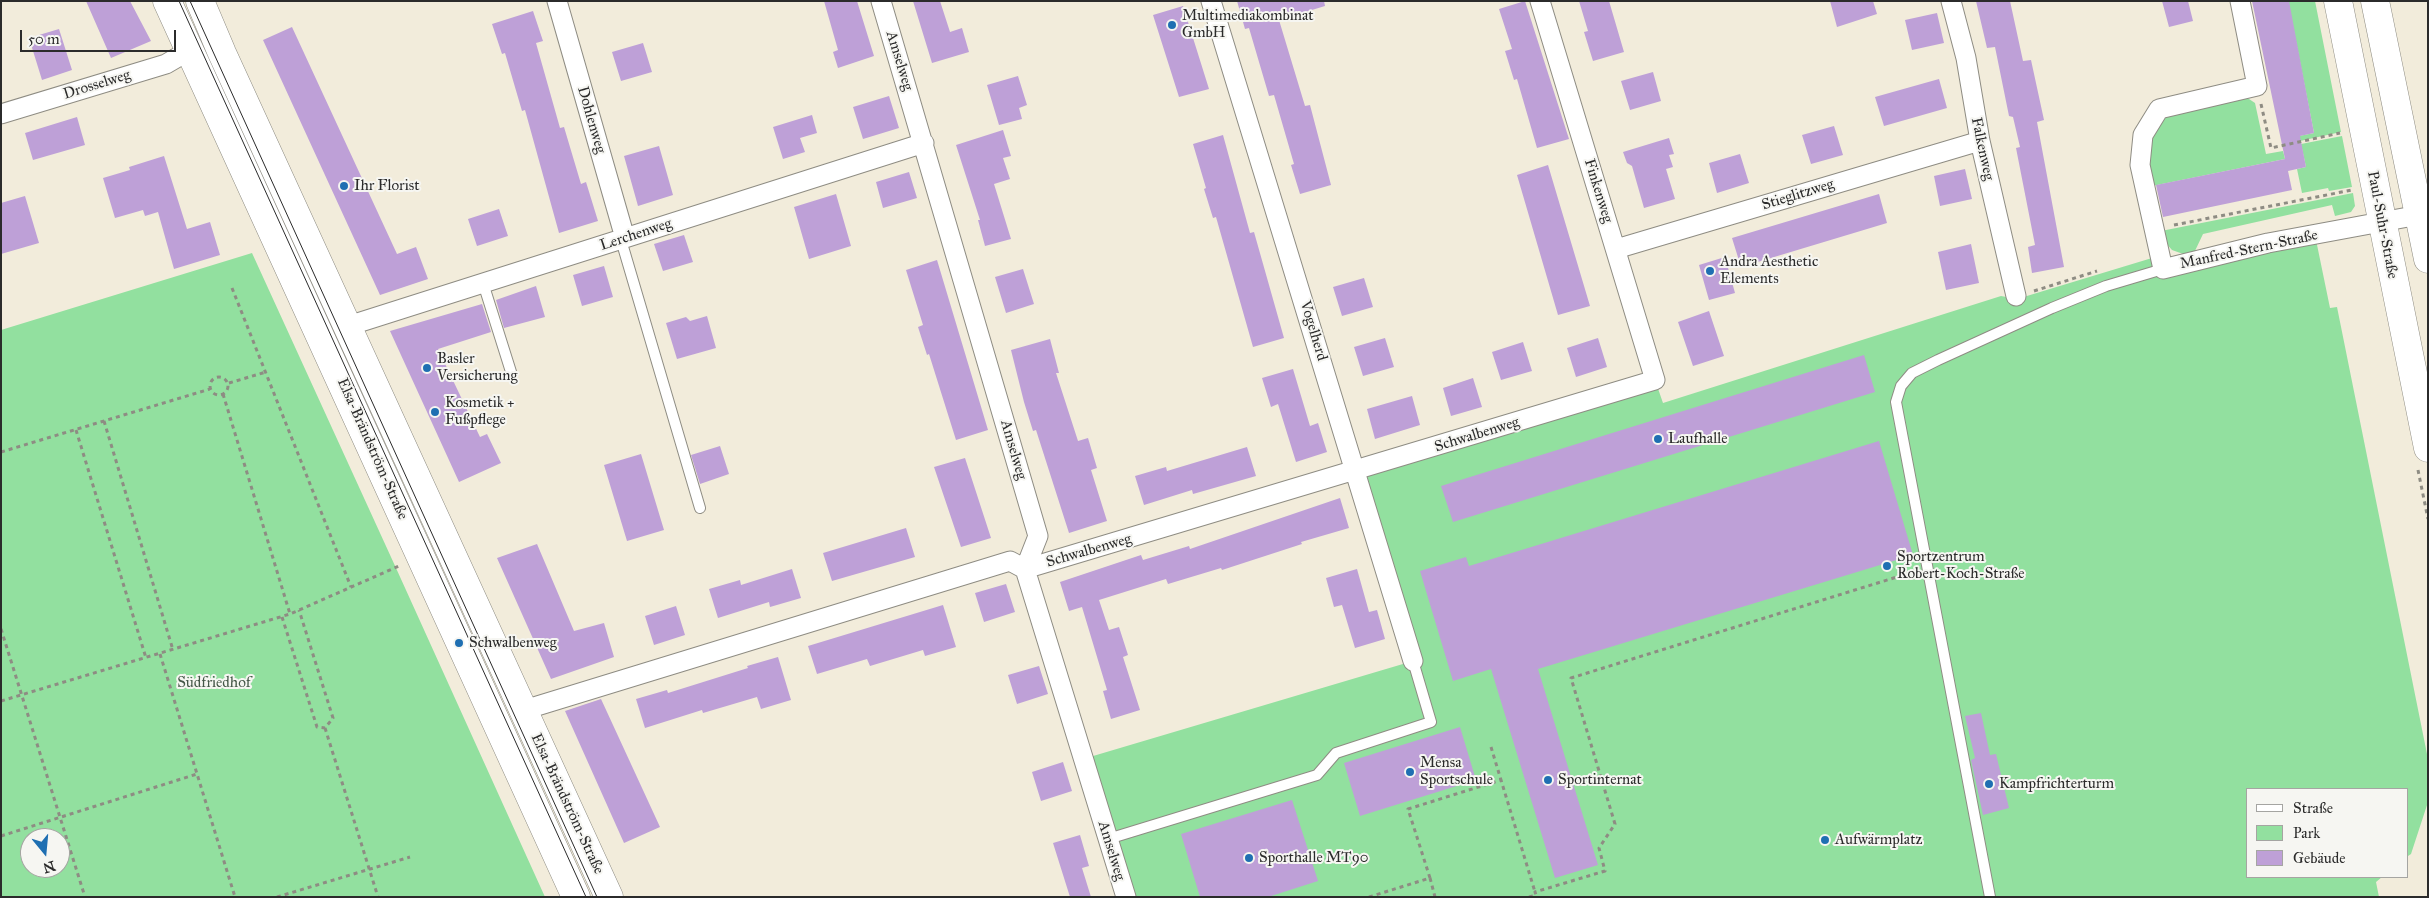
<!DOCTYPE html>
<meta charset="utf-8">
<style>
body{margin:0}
#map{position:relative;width:2429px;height:898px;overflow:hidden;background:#f2ecdb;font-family:"IM FELL Great Primer",serif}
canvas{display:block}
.frame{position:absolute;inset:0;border:2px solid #2b2b2b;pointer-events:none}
.legend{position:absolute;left:2246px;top:788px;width:162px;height:90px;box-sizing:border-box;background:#f6f6f2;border:1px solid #a5a5a2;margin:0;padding:6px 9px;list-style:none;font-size:15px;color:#2b2b2b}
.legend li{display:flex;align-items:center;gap:10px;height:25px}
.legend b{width:25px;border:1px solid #a5a5a2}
.north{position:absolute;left:20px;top:828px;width:50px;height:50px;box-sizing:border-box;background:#f6f6f2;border:1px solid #a5a5a2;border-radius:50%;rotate:163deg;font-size:14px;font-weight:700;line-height:20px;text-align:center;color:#2b2b2b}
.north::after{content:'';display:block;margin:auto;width:18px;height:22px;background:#1f6fb2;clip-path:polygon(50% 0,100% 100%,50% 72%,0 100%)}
.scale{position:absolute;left:20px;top:30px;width:156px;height:22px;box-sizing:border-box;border:2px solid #2b2b2b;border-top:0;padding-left:6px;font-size:15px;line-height:18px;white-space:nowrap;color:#2b2b2b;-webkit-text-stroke:4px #f6f6f2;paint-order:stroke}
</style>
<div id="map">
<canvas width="2429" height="898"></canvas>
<div class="frame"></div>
<ul class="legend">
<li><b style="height:6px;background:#fff"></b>Straße</li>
<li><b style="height:14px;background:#92e09f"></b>Park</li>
<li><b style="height:14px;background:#bea0d7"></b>Gebäude</li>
</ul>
<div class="north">N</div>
<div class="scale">50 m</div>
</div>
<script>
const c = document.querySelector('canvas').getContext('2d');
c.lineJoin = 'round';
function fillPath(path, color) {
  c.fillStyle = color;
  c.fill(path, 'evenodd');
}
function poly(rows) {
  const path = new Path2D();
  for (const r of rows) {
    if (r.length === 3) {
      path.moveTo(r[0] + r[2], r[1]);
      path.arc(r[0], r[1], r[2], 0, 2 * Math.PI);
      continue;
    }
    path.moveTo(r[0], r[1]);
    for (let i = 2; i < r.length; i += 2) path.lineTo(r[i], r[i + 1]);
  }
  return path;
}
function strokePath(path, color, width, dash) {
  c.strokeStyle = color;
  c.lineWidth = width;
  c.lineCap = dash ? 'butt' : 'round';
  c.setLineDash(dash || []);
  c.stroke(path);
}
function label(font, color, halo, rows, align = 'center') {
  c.font = font + ' "IM FELL Great Primer",serif';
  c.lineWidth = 4;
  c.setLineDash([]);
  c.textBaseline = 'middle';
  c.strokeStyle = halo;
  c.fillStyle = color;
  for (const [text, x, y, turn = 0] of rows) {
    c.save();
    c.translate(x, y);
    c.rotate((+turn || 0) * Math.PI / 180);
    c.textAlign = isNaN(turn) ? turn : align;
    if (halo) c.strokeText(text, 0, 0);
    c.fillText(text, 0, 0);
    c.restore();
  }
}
const green = poly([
 [2288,1,2315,1,2341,132,2300,141,2299,136,2314,133],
 [2243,95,2255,103,2266,154,2283,151,2285,159,2152,186,2147,162,2150,138,2158,116],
 [2342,136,2352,187,2329,191,2328,188,2302,193,2297,169,2306,167,2301,144],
 [2353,193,2355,206,2351,212,2335,216,2332,205,2203,234,2194,253,2186,255,2172,250,2164,241,2161,231],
 [2315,235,2330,308,2337,307,2428,759,2428,802,2411,854,2408,856,2408,789,2248,789,2248,877,2382,877,2376,882,2379,897,1126,897,1083,759,1413,661,1356,471,1655,380,1663,403,2001,296,2017,299,2152,258,2154,270],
 [252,253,396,568,545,897,1,897,1,330],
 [30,838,60,838,60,868,30,868]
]);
const building = poly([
 [86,1,130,1,151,41,111,58],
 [824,1,857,1,874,56,838,68,833,52,838,50],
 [913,1,940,1,950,32,962,28,969,52,932,63],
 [1237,1,1324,1,1325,6,1279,20,1305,106,1310,105,1331,185,1300,194,1291,165,1294,164,1274,95,1269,96,1249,28,1245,29],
 [1525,1,1569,139,1537,148,1517,79,1514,80,1505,51,1512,49,1499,9],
 [1579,1,1609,1,1624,52,1593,61,1584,32,1588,31],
 [1830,1,1873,1,1877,14,1837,27],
 [1976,1,2010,1,2023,61,2031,60,2044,120,2037,122,2064,267,2032,273,2028,247,2035,245,2016,148,2020,147,2013,117,2009,116,1995,47,1987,48],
 [2162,1,2188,1,2193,21,2169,27],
 [2252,1,2289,1,2314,133,2300,136,2306,167,2288,171,2292,190,2163,217,2156,185,2285,159],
 [1183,6,1209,89,1179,97,1153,15],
 [533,11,543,41,536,43,560,128,564,127,581,184,586,182,598,221,559,233,525,110,522,111,505,53,502,54,492,24],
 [1937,13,1944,43,1912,50,1905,20],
 [292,27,397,254,416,247,428,279,380,295,263,40],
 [59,29,72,70,42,80,29,38],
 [643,43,652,72,621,81,612,52],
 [1653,72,1661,101,1630,110,1621,81],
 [1018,76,1027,105,1019,108,1022,119,999,125,987,85],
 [1939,79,1947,108,1884,126,1875,97],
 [889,96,899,128,863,139,853,107],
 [812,115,817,133,800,138,805,152,783,159,773,127],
 [77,117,85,145,33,160,25,133],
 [1834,126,1843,155,1811,164,1802,135],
 [1003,130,1011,156,1003,158,1010,179,994,184,1011,239,985,246,978,220,980,220,956,145],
 [1223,135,1250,233,1254,232,1284,338,1253,347,1216,217,1213,218,1204,189,1206,188,1193,144],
 [1669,138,1674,154,1669,155,1673,167,1666,169,1675,199,1644,208,1632,166,1627,163,1623,152],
 [659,146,673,195,638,206,624,156],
 [1740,154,1749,183,1717,193,1709,163],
 [164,156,187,229,210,222,220,255,174,269,158,212,145,216,143,210,115,218,103,178,130,170,129,167],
 [1548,165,1590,306,1558,315,1517,175],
 [1965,169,1972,199,1940,206,1934,176],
 [909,172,917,198,883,208,876,182],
 [836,194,851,246,809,259,794,207],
 [1879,194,1887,223,1741,267,1732,238],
 [25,196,39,243,1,254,1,203],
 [499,209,508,236,477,246,468,219],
 [684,235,693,262,663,271,654,244],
 [1971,244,1979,283,1946,290,1938,252],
 [1725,257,1735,293,1709,300,1699,265],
 [937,260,988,430,956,440,929,354,927,355,918,327,923,325,906,270],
 [604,266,613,297,582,306,573,275],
 [1023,269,1034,304,1006,313,995,277],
 [1364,278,1373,307,1342,316,1333,287],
 [536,286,545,317,504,328,496,300],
 [482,304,491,332,438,349,480,437,487,434,501,463,459,482,390,331],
 [1709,311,1724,356,1693,366,1678,322],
 [707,316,716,348,677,359,666,323,686,317,690,321],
 [1385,338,1394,367,1363,376,1354,347],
 [1598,338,1607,367,1576,377,1567,348],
 [1050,339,1059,373,1056,373,1078,441,1088,438,1097,468,1091,470,1107,521,1069,533,1036,430,1033,431,1024,402,1011,350],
 [1523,342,1532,371,1501,380,1492,352],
 [1864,355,1875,392,1453,522,1441,486],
 [1293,369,1310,426,1318,423,1327,452,1296,462,1278,404,1271,407,1262,378],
 [1473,378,1482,407,1451,416,1443,388],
 [1412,396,1420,425,1375,439,1367,409],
 [1879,441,1913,555,1538,669,1598,865,1555,878,1491,669,1453,681,1420,571,1466,557,1469,566],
 [720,446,729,474,700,484,691,455],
 [1247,447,1256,476,1193,494,1192,490,1144,505,1135,476,1166,467,1167,471],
 [641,454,664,530,627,541,604,465],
 [965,458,991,538,961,547,934,467],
 [1340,498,1349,528,1301,542,1302,544,1222,570,1221,568,1168,584,1166,579,1099,600,1109,630,1119,627,1128,655,1123,657,1140,710,1111,719,1103,691,1107,690,1082,607,1069,611,1060,582,1141,555,1143,560,1189,546,1190,549],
 [906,528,915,557,832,581,823,553],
 [537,544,574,631,604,623,614,657,551,679,497,558],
 [792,569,801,598,770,607,769,602,718,618,709,589,740,580,741,585],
 [1357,569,1369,612,1377,610,1385,639,1355,648,1342,605,1334,607,1326,578],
 [1006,584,1015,612,984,622,975,593],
 [943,605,956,647,925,656,923,650,870,666,867,659,817,674,808,646],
 [676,606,685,635,654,645,645,616],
 [778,657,791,700,761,709,757,697,703,713,702,710,645,728,636,699,667,690,668,693,748,668,747,666],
 [1039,666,1048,694,1017,704,1008,675],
 [601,699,660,827,624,843,565,711],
 [1981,713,1990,755,1996,754,2009,808,1983,815,1971,760,1975,758,1965,716],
 [1460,727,1476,780,1360,816,1344,763],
 [1063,762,1072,791,1041,801,1032,772],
 [1292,800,1318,881,1268,897,1200,897,1181,834],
 [1080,835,1089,866,1082,868,1091,897,1070,897,1053,843]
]);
const path = poly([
 [2261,104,2271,148,2340,133],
 [2174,225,2352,190],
 [232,288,351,587],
 [2034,291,2097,271],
 [219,386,9],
 [229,383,266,372],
 [223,394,290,614],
 [104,421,173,650],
 [76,430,146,658],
 [1,452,210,389],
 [2418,470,2428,519],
 [282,617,317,727,325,728,333,718,299,610],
 [1,629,85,897],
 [160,654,235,897],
 [1,701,290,614,399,566],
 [325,728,378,897],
 [1491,747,1501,780],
 [1,836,197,774],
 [1430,878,1435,897],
 [277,897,410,857],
 [1369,897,1430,878,1408,809,1501,780,1535,892],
 [1529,897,1536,895,1535,892,1605,871,1599,848,1615,824,1571,678,1913,572]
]);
const lane = poly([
 [621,240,700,508],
 [483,283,512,375],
 [1108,839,1317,775,1336,753,1431,722,1413,661],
 [1990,897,1896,402,1901,386,1912,373,1938,360,2052,308,2106,286,2163,269]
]);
const street = poly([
 [557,1,625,238],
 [881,1,1038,536,1025,569,1126,897],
 [1211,1,1413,661],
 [1951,1,1966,58,1980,141,2016,296],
 [2240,1,2257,86,2159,109,2143,135,2140,165,2163,269,2268,243,2419,215],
 [1,114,166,64,190,50],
 [1616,249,1980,141],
 [348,326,924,143],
 [524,710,1010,561,1025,569,1655,380,1540,1]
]);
const secondary = poly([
 [167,1,576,897],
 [200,1,222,53,609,897],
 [2338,1,2428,448],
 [2375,1,2428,259]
]);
const tram = poly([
 [179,1,586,897],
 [190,1,597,897]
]);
const markers = [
 [1172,25,5,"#1f6fb2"],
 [344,186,5,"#1f6fb2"],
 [1710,271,5,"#1f6fb2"],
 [427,368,5,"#1f6fb2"],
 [435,412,5,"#1f6fb2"],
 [1658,439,5,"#1f6fb2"],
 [1887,566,5,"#1f6fb2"],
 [459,643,5,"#1f6fb2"],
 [1410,772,5,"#1f6fb2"],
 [1548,780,5,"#1f6fb2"],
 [1989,784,5,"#1f6fb2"],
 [1825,840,5,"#1f6fb2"],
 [1249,858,5,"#1f6fb2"]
];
const poiNames = [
 ["Multimediakombinat",1182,16],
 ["GmbH",1182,33],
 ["Ihr Florist",354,186],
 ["Andra Aesthetic",1720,262],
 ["Elements",1720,279],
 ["Basler",437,359],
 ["Versicherung",437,376],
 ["Kosmetik +",445,403],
 ["Fußpflege",445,420],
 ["Laufhalle",1668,439],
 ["Sportzentrum",1897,557],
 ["Robert-Koch-Straße",1897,574],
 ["Schwalbenweg",469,643],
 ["Mensa",1420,763],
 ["Sportschule",1420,780],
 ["Sportinternat",1558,780],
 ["Kampfrichterturm",1999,784],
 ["Aufwärmplatz",1835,840],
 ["Sporthalle MT90",1259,858]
];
const streetNames = [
 ["Amselweg",899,61,73],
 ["Drosselweg",97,85,-17],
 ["Dohlenweg",591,120,74],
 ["Falkenweg",1982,149,78],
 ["Finkenweg",1598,191,73],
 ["Stieglitzweg",1798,195,-17],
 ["Paul-Suhr-Straße",2382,225,79],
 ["Lerchenweg",636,235,-18],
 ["Manfred-Stern-Straße",2249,250,-12],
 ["Vogelherd",1313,331,73],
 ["Schwalbenweg",1477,435,-17],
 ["Elsa-Brändström-Straße",372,449,66],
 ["Amselweg",1013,450,74],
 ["Schwalbenweg",1089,551,-16],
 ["Elsa-Brändström-Straße",567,804,65],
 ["Amselweg",1111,851,73]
];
const parkNames = [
 ["Südfriedhof",214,683]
];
fillPath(green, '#92e09f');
fillPath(building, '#bea0d7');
strokePath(lane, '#8e8c83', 12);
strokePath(street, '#8e8c83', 21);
strokePath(secondary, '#8e8c83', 29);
strokePath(path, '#8e8c83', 3, [4, 4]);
strokePath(lane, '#fff', 10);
strokePath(street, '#fff', 19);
strokePath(secondary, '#fff', 28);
strokePath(tram, '#2b2b2b', 1);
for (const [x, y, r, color] of markers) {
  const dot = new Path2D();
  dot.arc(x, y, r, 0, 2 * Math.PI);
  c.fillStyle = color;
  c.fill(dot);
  strokePath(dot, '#f6f6f2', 2);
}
label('15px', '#2b2b2b', '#f6f6f2', poiNames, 'left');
label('15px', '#2b2b2b', '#f6f6f2', streetNames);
label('15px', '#455848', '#f6f6f2', parkNames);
</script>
